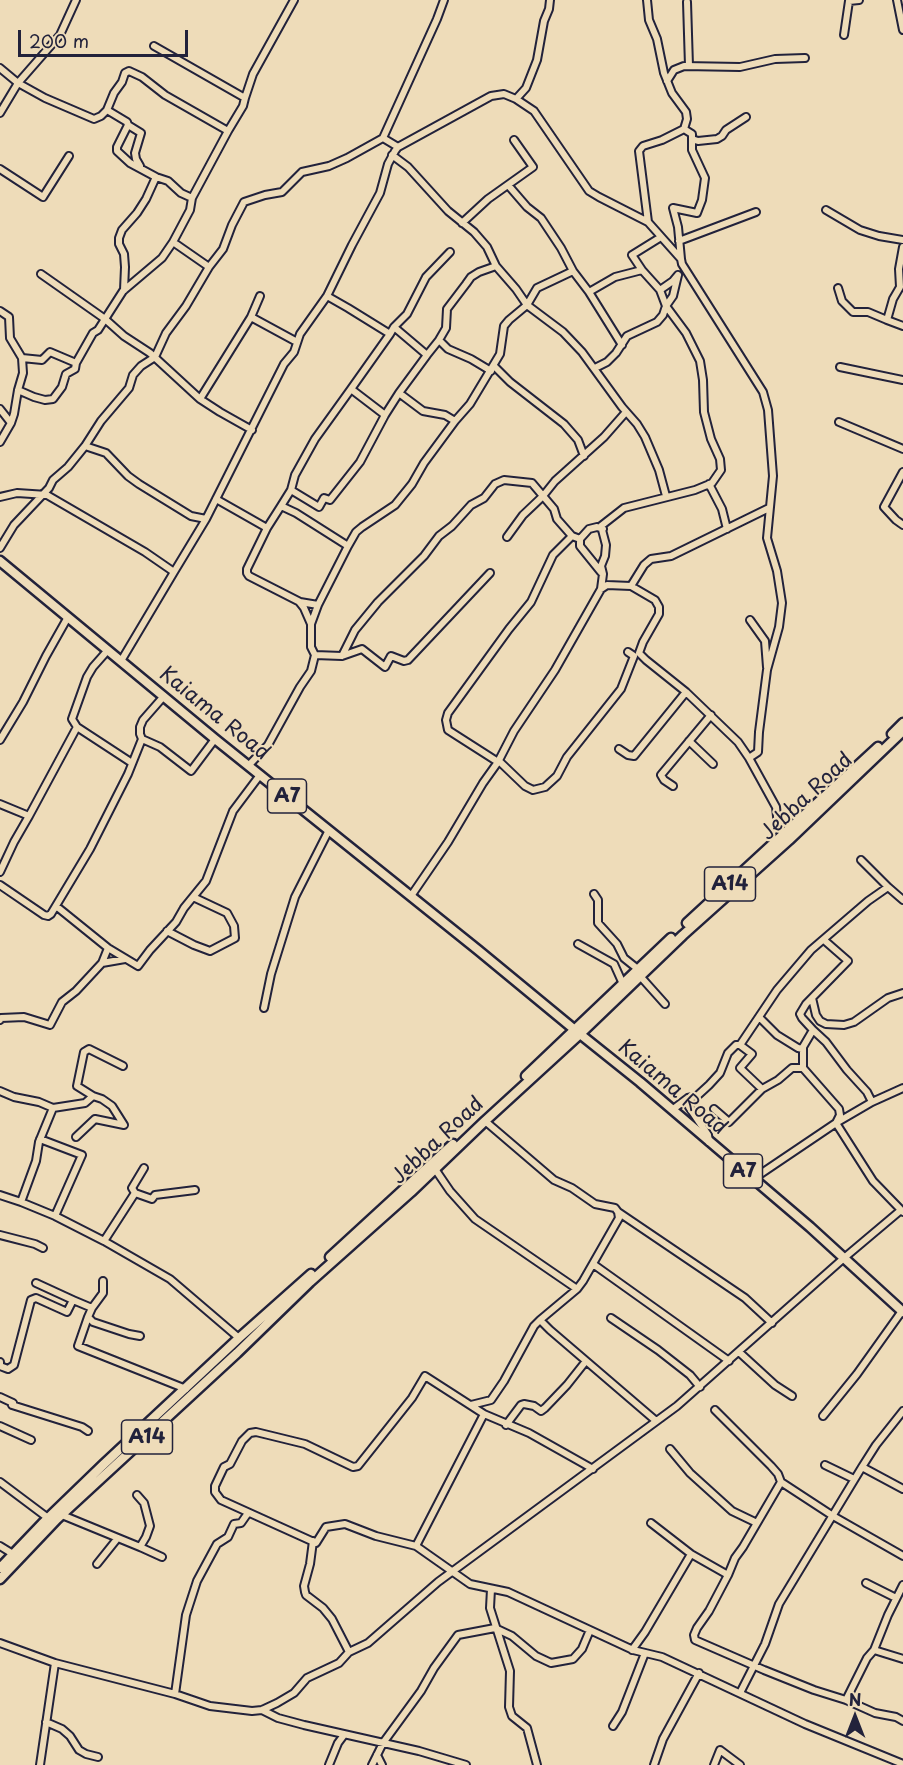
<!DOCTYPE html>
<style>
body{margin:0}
#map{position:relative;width:903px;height:1765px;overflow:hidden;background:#eedcb9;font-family:"Playpen Sans",sans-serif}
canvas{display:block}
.north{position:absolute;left:825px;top:1687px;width:60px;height:60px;-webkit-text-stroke:4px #eedcb9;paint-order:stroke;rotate:0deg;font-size:16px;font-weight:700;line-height:24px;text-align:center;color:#22223b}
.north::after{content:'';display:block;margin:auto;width:21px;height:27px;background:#22223b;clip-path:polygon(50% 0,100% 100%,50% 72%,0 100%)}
.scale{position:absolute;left:18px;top:30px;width:170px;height:27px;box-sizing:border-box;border:3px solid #22223b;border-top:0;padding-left:8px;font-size:18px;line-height:21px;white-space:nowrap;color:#22223b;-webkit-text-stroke:4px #eedcb9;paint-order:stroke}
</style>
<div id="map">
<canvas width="903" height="1765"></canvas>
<div class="north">N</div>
<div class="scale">200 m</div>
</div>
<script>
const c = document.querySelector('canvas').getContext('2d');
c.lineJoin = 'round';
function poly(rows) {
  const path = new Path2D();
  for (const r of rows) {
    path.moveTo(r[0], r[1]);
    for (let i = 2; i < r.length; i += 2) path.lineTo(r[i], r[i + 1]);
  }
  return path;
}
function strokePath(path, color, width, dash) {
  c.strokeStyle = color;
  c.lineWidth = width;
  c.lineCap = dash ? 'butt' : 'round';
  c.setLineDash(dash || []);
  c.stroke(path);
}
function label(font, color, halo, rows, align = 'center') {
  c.font = font + ' "Playpen Sans",sans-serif';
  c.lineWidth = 4.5;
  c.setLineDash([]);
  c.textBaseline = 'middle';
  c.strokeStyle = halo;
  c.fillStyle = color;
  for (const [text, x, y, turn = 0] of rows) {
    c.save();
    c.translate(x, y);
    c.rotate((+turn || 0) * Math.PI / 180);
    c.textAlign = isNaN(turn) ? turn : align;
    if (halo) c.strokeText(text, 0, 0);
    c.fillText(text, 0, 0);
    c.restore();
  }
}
const minor = poly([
 [647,0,649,20,657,39,664,73,672,93,686,112,687,119,684,129,662,140,643,146,639,151,648,222],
 [897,0,903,30],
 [687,2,689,66],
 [844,35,849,1,859,0],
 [154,46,245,98,243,106,228,131],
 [0,68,18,83,45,98,94,119,101,116,107,110],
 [667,81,674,70,684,66,740,67,775,59,805,58],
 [245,98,253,74,294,0],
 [516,99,526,88,537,60,544,21,549,9,550,0],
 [0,113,18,83,60,35,76,0],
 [128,125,141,133,135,153,136,159,140,166],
 [383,138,437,19,444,0],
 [692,139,698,141,717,139,722,136,726,130,746,117],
 [392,155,408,167,448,211,474,232,487,247,496,266,516,289,527,305,563,332,582,352,622,407,637,424,645,437,659,470,666,496],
 [0,169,43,197,69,156],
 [156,177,130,163,117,151,117,147,128,125,127,122,107,110,114,93,122,82,125,73,129,71,142,77,165,95,228,131,192,198],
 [508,185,527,207,541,218,561,248,573,271],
 [826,210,860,230,879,236,903,240],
 [462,223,488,199,533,167,514,140],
 [679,241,756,212],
 [903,247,899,269,900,287,893,299,887,320,903,326],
 [681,259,678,227,673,208,697,213,702,200,705,178,692,150,692,134,684,129],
 [642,270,632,255,661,237],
 [41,274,105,319,124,336,150,353,200,399,220,412,252,430],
 [838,288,842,301,853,312,868,312,887,320],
 [124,290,125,267,124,254,119,244,119,238,122,230,137,213,146,199,156,177,168,181,181,193,192,198,190,210,173,242],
 [660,290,673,281,678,275],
 [589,292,622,345],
 [327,296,348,308,390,334,394,327,427,355,439,340,448,349,471,359,491,371],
 [0,311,9,317,10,338,22,358],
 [251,317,260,296],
 [394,327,407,314,426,277,450,252],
 [390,334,351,389,385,415,399,393],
 [439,340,446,328,447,309,466,284,471,277,479,272,496,266],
 [427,355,399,393,423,411,445,415,455,421],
 [494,366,510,382,564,424,578,440,584,456],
 [840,367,903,380],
 [595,368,607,362,616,353,627,336,657,322,663,315,666,306,686,333,700,361,703,380,704,412,711,439,720,459,721,470,712,483,695,490,624,508,601,526,606,545,605,556,601,566,603,574,601,589],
 [18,390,34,397,45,400,53,399,62,387,66,374,75,369,76,363],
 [200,399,251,317,297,342],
 [0,409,11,423],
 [839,422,903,449],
 [0,442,11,423,14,414,18,390,23,373,22,358,42,360,50,352,76,363,93,333,98,330,123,291,162,258,173,242,209,267,223,249,232,225,244,202,265,195,282,192,302,172,329,166,347,158,383,138,398,147],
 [85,446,101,421,129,388,133,375,141,366,155,357,166,333,186,306,209,267],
 [903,472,884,507,896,520,903,525],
 [709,484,722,509,727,529],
 [291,490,295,475,315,439,351,389],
 [0,497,17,493,47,495,145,552,174,572,206,519,284,364,294,352,300,334,327,296,352,245,380,193,388,164,395,151,398,147,491,96,504,94,516,99,534,111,589,191,599,197,648,222,681,259,682,264,763,392,768,410,773,476,767,538,777,571,782,603,779,627,767,670,759,732,758,752,749,758],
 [216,499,267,528],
 [281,506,291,490,319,507,324,498,330,500,360,462,385,415],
 [507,537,523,515,543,496,555,481,604,437,626,412],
 [580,539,589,529,597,527,603,529],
 [0,548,14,525,49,488,53,480,68,467,85,446,106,453,128,476,139,484,191,516,206,519],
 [631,586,655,600,659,607,659,614,643,642,639,653,646,660,686,692,738,742,749,758,776,807,778,826,784,835],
 [300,603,304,608,311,624],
 [318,605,300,602,249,576,247,573,247,569,267,528,281,506,296,513,348,546],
 [750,620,765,641,767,667],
 [108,650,93,667,87,677,72,719,77,727,132,763],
 [315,655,342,656,362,649,385,667,391,656,404,661,408,660,490,573],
 [342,656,355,630,378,602,424,556,439,536,452,526,471,505,484,498,495,484,504,480,532,483,554,509,557,519,572,536,580,539,580,546,601,572],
 [121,661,174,572],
 [142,739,140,734,140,727,143,720,164,696],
 [0,740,23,702,46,656,68,617],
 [689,741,713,764],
 [619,749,628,755,634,756,686,692],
 [499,761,525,786,533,790,545,787,557,776,567,757,621,689,634,656,628,652],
 [498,762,448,730,446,720,448,713,509,629,531,602,553,555,572,536],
 [249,765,268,745,300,687,311,671,315,655,311,647,311,624,318,605,348,546,356,532,362,527,395,505,412,484,424,463,455,421,470,404,500,354,504,326,509,320,527,305,537,288,573,271,589,292,615,277,642,270,660,290,666,306,673,296,678,275],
 [673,786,664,780,661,775,711,715],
 [0,804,29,816,77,727],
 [861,860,888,887],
 [0,872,14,842,29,816],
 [0,885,44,915,48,916,51,914,90,849,128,774,142,739,160,747,191,771,215,739],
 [594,894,598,900,598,923,617,944,624,958,639,970],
 [411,896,448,842,483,783,498,762,514,731,555,670,601,589,607,585,631,586,644,565,651,559,671,556,769,508],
 [56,906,108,948,138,966,150,950,176,922,184,908,206,881,233,811,260,775],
 [167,931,194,945,210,951,235,938,234,926,227,913,193,897],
 [578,944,614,964,623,984],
 [102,963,125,959],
 [640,976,665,1004],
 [812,998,816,1015,820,1021,826,1024,844,1025,854,1022,888,998,903,993],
 [264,1008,271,974,295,897,329,830],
 [759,1017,777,1035,798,1048,803,1049],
 [0,1020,1,1018,24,1017,50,1025,62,1002,76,991,102,963,108,948],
 [813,1030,826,1042,847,1070,867,1092,872,1102],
 [803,1068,839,1109,840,1115,836,1123,873,1181,903,1212],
 [762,1089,740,1068,752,1054,740,1045,777,990,811,950,868,901,888,887,903,900],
 [0,1091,14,1097,39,1102,53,1108,39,1142,36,1161,21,1202],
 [93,1096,77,1086,84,1052,89,1049,123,1066],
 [688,1098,689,1107,708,1135,709,1142],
 [53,1108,85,1103,93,1096,102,1099,112,1106,124,1125,95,1119,76,1137],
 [714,1109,729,1122,762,1089,778,1080,792,1068,803,1068,803,1047,813,1030,802,1018,800,1014,806,1004,848,961,824,940],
 [672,1110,688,1098,697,1096,709,1085,720,1073,728,1053,736,1045,740,1045],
 [485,1121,554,1180,572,1188,595,1204,615,1208,618,1212,619,1218,583,1281,577,1289,540,1320],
 [40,1139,82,1155,55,1216],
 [435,1169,450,1191,475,1219,577,1289],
 [753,1179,836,1123,872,1102,903,1088],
 [135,1193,152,1199,155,1195,195,1190],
 [0,1195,21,1202,55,1216,104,1241,170,1279,239,1338],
 [618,1212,745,1298,772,1323],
 [0,1235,35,1244,43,1248],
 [104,1241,135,1193,132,1188,144,1168],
 [593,1264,729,1361],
 [73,1300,92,1308,103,1293,103,1281],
 [92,1308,88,1317,93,1322,129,1334,140,1336],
 [88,1317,78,1346,186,1389],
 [611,1318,658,1350,690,1375,700,1387],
 [739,1352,775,1385,792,1396],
 [0,1362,0,1366,8,1369,14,1365,31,1300,36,1298,67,1312,73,1300,36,1283],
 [0,1397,13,1403,12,1405,82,1427,88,1431],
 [471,1405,491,1400,504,1381,534,1326,540,1320,550,1330,655,1420],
 [715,1410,771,1466,778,1474,781,1482,833,1516,903,1556],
 [823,1416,857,1374,902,1311],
 [506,1425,521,1405,524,1404,534,1406,541,1411,545,1408,567,1385,586,1361],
 [0,1426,31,1440],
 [670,1449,690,1473,732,1511,757,1523],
 [825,1465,854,1479],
 [862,1467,903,1489],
 [593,1469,529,1433,484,1414,425,1376,412,1398,358,1466,353,1467,305,1444,256,1432,250,1433,242,1441,230,1464,224,1467,215,1486,215,1492,221,1500,316,1543,326,1527,345,1524,376,1536,416,1546,470,1584,508,1592,633,1650,662,1657,805,1724,903,1764],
 [0,1482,48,1518],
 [62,1515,140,1547,146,1537,150,1526,144,1503,137,1495],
 [651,1523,691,1554,728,1575,735,1558,743,1547,781,1482],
 [313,1541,310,1564,304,1586,305,1592,306,1595,323,1608,332,1619,349,1652],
 [0,1546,13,1554],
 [416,1546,484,1414],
 [140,1547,162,1557],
 [97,1564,117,1539],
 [728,1575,709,1611,697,1628,694,1635,695,1640,764,1670,814,1690,846,1700,875,1713,896,1717,903,1721],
 [866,1583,896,1598],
 [491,1589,490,1608,510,1671,509,1707,512,1716,527,1728,537,1765],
 [0,1643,55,1663,175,1694,210,1706,252,1711,262,1710,277,1703,294,1693,307,1678,339,1663,349,1652,368,1643,438,1582,677,1406,844,1258,901,1210],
 [632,1650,645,1632,691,1554],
 [874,1650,903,1659],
 [740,1693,765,1644,779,1604,862,1467,876,1445,903,1411],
 [175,1694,186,1615,197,1581,217,1544,228,1537,234,1524,241,1523,248,1513],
 [846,1700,867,1658,874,1650,888,1615,903,1585],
 [262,1710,278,1718,304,1725,419,1751,466,1765],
 [46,1722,62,1729,70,1736,79,1750,86,1754,98,1757],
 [613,1726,622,1712,645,1653],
 [377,1755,382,1765],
 [40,1765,55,1663],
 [329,1765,338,1743,344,1735],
 [372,1765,383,1743,421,1691,434,1668,458,1635,495,1628,512,1636,536,1656,551,1663,573,1659,582,1649,590,1630],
 [654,1765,663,1739,699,1673],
 [714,1765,720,1750,740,1765]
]);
const highway = poly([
 [0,561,215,739,478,950,575,1030],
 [892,734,903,723],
 [687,923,878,747],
 [580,1034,640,1082,810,1227,903,1312],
 [526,1076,671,938],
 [330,1257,453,1144],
 [0,1568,42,1524,103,1465,239,1338,311,1274],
 [0,1579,57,1519,237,1353,310,1282,411,1192,485,1121,580,1034,683,935,789,840,903,731]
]);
const shields = [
 [287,796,39],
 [730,884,51],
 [743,1171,39],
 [147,1437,51]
];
const shieldNames = [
 ["A7",287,796],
 ["A14",730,884],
 ["A7",743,1171],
 ["A14",147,1437]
];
const streetNames = [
 ["Kaiama Road",214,714,39],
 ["Jebba Road",807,797,-43],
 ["Kaiama Road",672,1088,40],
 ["Jebba Road",438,1141,-43]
];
strokePath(minor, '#22223b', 10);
strokePath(highway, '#22223b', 13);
strokePath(minor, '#eedcb9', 6);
strokePath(highway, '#eedcb9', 8);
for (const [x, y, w] of shields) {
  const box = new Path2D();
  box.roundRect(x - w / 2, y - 17, w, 34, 4.5);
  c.fillStyle = '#eedcb9';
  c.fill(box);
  strokePath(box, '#22223b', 1.5);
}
label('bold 20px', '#22223b', null, shieldNames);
label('21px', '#22223b', '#eedcb9', streetNames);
</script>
